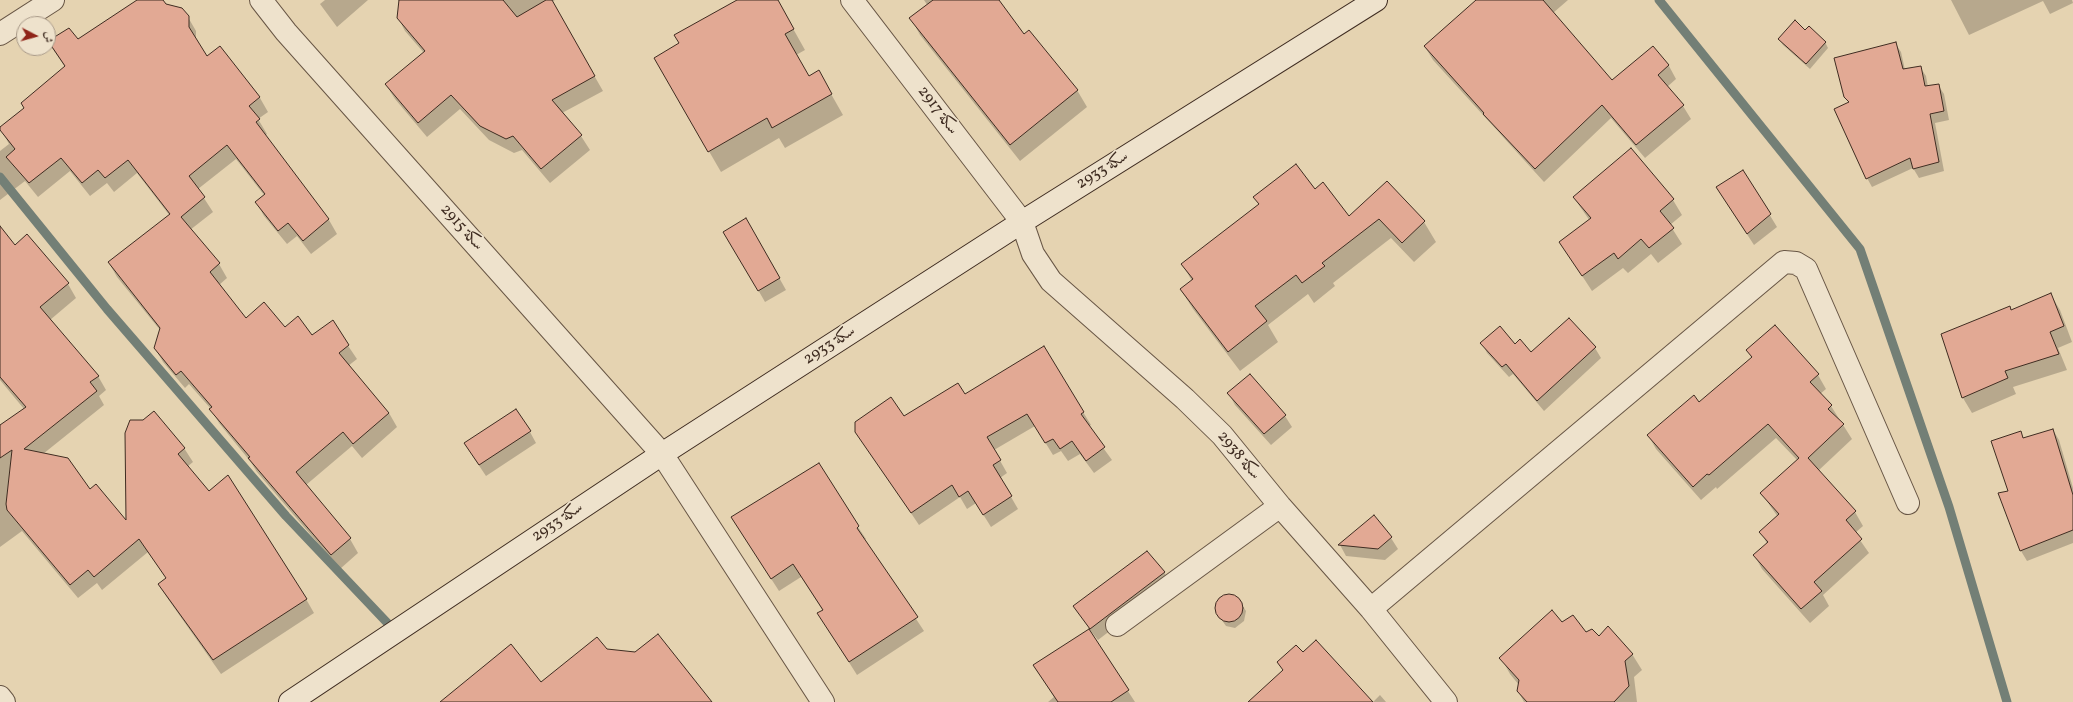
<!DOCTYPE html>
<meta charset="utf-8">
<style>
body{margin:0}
#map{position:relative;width:2073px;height:702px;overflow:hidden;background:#e5d3b1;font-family:Vollkorn,Amiri,serif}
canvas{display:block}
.north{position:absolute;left:16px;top:16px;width:40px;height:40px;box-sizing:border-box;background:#eee2cc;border:1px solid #a89988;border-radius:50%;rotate:96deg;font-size:11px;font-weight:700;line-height:16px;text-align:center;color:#3f2c21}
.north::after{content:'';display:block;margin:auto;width:14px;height:18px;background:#8f2418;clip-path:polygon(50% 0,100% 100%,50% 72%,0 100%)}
</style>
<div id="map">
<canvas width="2073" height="702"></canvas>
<div class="north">ش</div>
</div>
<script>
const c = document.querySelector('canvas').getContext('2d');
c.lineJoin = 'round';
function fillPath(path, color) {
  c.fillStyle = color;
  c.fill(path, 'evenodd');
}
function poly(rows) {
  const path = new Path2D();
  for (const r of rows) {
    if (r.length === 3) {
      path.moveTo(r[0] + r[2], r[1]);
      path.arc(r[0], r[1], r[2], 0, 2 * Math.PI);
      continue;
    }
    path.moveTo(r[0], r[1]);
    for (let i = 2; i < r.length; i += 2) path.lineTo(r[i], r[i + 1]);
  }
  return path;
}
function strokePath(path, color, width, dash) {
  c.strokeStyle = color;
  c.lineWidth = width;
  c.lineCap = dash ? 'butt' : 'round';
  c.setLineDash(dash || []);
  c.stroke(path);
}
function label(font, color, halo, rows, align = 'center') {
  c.font = font + ' Vollkorn,Amiri,serif';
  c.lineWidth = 3.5;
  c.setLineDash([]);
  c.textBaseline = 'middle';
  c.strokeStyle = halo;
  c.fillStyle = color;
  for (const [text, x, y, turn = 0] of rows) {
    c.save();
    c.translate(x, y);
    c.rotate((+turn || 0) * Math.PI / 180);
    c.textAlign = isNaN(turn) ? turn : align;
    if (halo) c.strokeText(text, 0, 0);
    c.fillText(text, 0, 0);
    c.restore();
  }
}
const shadow = poly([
 [139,0,162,0,166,5,185,12,196,31,196,40,207,57,220,48,260,98,268,112,258,119,267,134,265,136,329,220,337,234,311,254,297,236,287,244,264,216,256,202,264,195,236,159,198,189,213,212,190,230,219,264,227,278,219,285,245,319,312,336,332,322,357,359,348,366,389,413,397,427,362,458,352,446,306,485,350,539,358,553,340,569,257,472,250,461,219,423,211,409,189,384,185,388,163,362,155,348,160,330,117,277,109,263,170,216,137,173,114,192,107,183,90,196,70,171,38,197,25,181,0,200,0,151,9,144,0,128,25,108,65,67,48,42,69,29,78,40],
 [325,0,368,0,337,27,320,4],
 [400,0,555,0,552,2,603,91,562,113,581,136,590,150,550,183,522,150,514,153,489,140,460,109,427,137,395,99,386,85,424,53,405,31,397,16],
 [739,0,777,0,805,50,796,55,808,77,818,71,843,115,785,148,779,138,721,172,655,58,680,44],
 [924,0,998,0,1024,35,1077,90,1087,107,1020,161,920,35,911,18,928,6],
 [1477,0,1568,0,1553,13,1612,82,1653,47,1669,66,1676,79,1667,87,1683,106,1691,119,1645,158,1611,118,1544,182,1433,60,1425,47],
 [1951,0,2072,0,2073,3,2050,14,2043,1,1969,35],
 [1805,31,1825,42,1828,48,1810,69,1783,45,1779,39],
 [1895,43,1901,52,1905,70,1920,67,1926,76,1928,87,1938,85,1944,94,1949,120,1935,123,1944,171,1919,178,1913,168,1872,187,1867,178,1849,103,1845,97],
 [1743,171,1777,227,1754,245,1724,199],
 [1387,182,1424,222,1436,242,1414,262,1391,238,1333,283,1335,286,1314,303,1308,294,1268,325,1278,342,1240,371,1193,309,1181,290,1192,281,1182,264,1259,205,1254,197,1315,190,1349,217],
 [1574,198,1673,200,1682,215,1670,225,1682,244,1658,263,1651,254,1628,273,1623,268,1592,291,1560,242,1590,221],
 [746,219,786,290,765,302,725,232],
 [0,228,15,247,68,284,76,298,50,320,98,376,106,390,99,396,104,405,43,454,90,490,127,523,126,433,184,448,193,462,187,467,306,599,314,613,221,674,168,599,159,585,167,579,148,552,102,590,97,583,78,598,22,531,0,547,0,427,24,409,0,380],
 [2051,295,2060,310,2072,342,2058,348,2067,370,2013,387,2016,394,1972,413,1963,398,1942,334,2011,311],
 [1482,343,1515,345,1531,354,1595,348,1601,358,1544,411,1513,374,1509,377,1487,353],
 [1044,348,1091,425,1088,427,1112,460,1094,473,1080,454,1068,461,1061,451,1053,455,1035,426,994,450,1007,473,1000,478,1018,509,991,527,976,503,967,509,960,497,919,525,856,431,904,417,965,396],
 [1747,350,1818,375,1826,389,1820,394,1831,406,1852,439,1818,471,1855,512,1863,526,1855,533,1869,553,1823,595,1829,606,1810,623,1762,569,1754,555,1767,544,1761,532,1778,517,1761,493,1797,460,1776,438,1717,489,1716,487,1701,500,1656,449,1648,435,1699,403,1752,359],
 [1229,394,1285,416,1292,427,1271,445,1235,405],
 [2053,430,2059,440,2073,488,2073,543,2027,561,2021,551,1999,494,2009,491,2021,433,2024,439],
 [530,432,536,443,486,476,472,455],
 [1374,517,1391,538,1398,549,1385,560,1346,556,1340,545],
 [732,518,858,527,866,539,864,540,924,631,857,675,826,626,823,611,801,577,779,591],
 [1164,572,1171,584,1098,640,1090,630,1089,631,1135,702,1048,702,1054,697,1034,666,1090,629,1074,607],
 [1231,595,1236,596,1246,611,1244,621,1235,628,1226,626,1217,613,1217,603,1222,596],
 [1562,623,1599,638,1632,654,1642,670,1634,677,1637,702,1524,702,1518,691,1519,685,1510,674,1501,658],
 [1380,695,1386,702,1373,702]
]);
const stream = poly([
 [1659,0,1860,249,1949,507,2007,702],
 [0,177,107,309,286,516,395,631]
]);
const building = poly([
 [137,0,163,0,166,4,182,8,189,16,189,27,207,56,220,46,260,97,249,106,260,119,256,122,329,219,303,241,288,223,278,231,255,202,265,194,227,145,189,176,205,197,181,217,220,263,210,272,246,318,264,302,285,327,298,316,312,335,333,320,349,345,339,353,389,413,353,444,343,432,296,472,351,538,331,555,248,458,250,457,209,409,212,407,181,371,176,375,154,348,160,328,108,262,170,214,128,160,105,178,98,170,82,183,61,158,29,183,6,157,15,149,0,130,0,127,24,108,21,103,65,66,48,41,69,28,78,39,137,0],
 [399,0,503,0,517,17,546,0,552,0,595,76,552,100,582,135,541,169,513,136,506,139,480,126,451,95,418,123,385,84,425,51,397,18,399,0],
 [737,0,778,0,794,29,785,34,809,76,819,70,832,94,772,128,767,118,708,152,654,58,679,43,674,35,737,0],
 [933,0,999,0,1024,34,1029,30,1078,90,1010,145,909,18,933,0],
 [1476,0,1543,0,1612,80,1653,46,1669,65,1658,75,1684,105,1636,145,1602,105,1535,169,1483,114,1484,113,1424,46,1476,0],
 [1795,20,1805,30,1809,26,1826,42,1806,64,1778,39,1795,20],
 [1896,42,1903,69,1921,66,1925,86,1939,84,1944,111,1930,114,1939,162,1913,169,1910,158,1866,179,1834,109,1849,102,1844,97,1834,58,1896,42],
 [1631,148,1674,199,1660,211,1674,228,1649,248,1641,239,1618,259,1614,253,1582,276,1559,242,1591,218,1573,197,1631,148],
 [1296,164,1315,189,1323,182,1349,216,1387,181,1425,221,1402,243,1379,219,1322,263,1325,266,1302,283,1296,275,1255,306,1267,321,1228,352,1180,289,1193,279,1181,264,1259,204,1253,197,1296,164],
 [1743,170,1771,214,1747,234,1716,187,1743,170],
 [746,218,780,278,758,291,723,232,746,218],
 [0,226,15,245,27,234,69,283,40,307,99,376,90,382,97,391,24,449,68,458,90,489,96,484,126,520,125,433,130,420,143,420,154,411,185,448,178,454,209,491,228,475,307,599,213,660,158,584,166,578,139,539,94,577,88,570,70,585,7,510,6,504,12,450,0,458,0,425,26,407,0,377,0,226],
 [2051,293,2064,326,2050,332,2059,354,2005,371,2008,378,1962,398,1941,334,2010,306,2011,310,2051,293],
 [1569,318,1596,347,1537,401,1506,364,1502,367,1480,343,1500,326,1515,344,1520,339,1531,352,1569,318],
 [1775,325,1819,374,1810,382,1832,405,1828,409,1844,424,1808,458,1856,511,1846,520,1862,539,1814,582,1822,591,1801,609,1753,555,1768,542,1759,532,1779,514,1760,493,1799,458,1768,424,1709,475,1707,474,1693,487,1647,435,1694,395,1699,402,1752,357,1746,350,1775,325],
 [1044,346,1084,412,1081,414,1105,447,1086,461,1072,441,1060,449,1053,439,1045,443,1027,414,987,437,1001,460,993,465,1012,496,983,515,968,491,959,497,952,485,911,513,855,432,855,422,891,397,904,416,958,383,965,394,1044,346],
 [1250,374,1286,415,1264,434,1227,393,1250,374],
 [516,409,531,431,479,465,464,443,516,409],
 [2053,429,2073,495,2073,530,2020,551,1998,493,2008,491,1991,441,2021,431,2023,438,2053,429],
 [819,463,859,526,857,528,918,617,849,662,817,613,823,610,793,564,771,579,731,517,819,463],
 [1374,515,1392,537,1378,549,1338,545,1374,515],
 [1147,551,1165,572,1090,629,1073,606,1147,551],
 [1229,608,14],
 [1552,610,1562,622,1573,615,1586,632,1592,629,1599,636,1608,626,1633,654,1625,661,1629,686,1614,702,1527,702,1517,691,1519,680,1499,658,1552,610],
 [1089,629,1129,690,1111,702,1058,702,1033,665,1089,629],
 [658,634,712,702,440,702,511,644,541,682,597,637,607,649,635,652,658,634],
 [1316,640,1373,702,1248,702,1283,670,1277,662,1296,645,1303,652,1316,640]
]);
const street = poly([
 [261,0,286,32,662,454,823,702],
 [852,0,1022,222,1033,254,1051,281,1185,399,1222,435,1280,506,1371,609,1446,702],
 [0,34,53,0],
 [1371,609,1784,262,1796,263,1806,269,1908,503],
 [1117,625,1280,506],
 [0,697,4,702]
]);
const secondary = poly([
 [290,702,662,454,1022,222,1376,0]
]);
const streetNames = [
 ["سكة 2917",937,111,53],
 ["سكة 2933",1103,171,-32],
 ["سكة 2915",461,228,48],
 ["سكة 2933",830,346,-33],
 ["سكة 2938",1238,456,50],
 ["سكة 2933",558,523,-34]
];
fillPath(shadow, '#0003');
strokePath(stream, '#737f76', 9);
fillPath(building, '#e2a994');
strokePath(building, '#3f2c21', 1);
strokePath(street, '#685645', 24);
strokePath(secondary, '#3f2c21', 24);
strokePath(street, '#eee2cc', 22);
strokePath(secondary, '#eee2cc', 22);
label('16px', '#3f2c21', '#eee2cc', streetNames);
</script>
